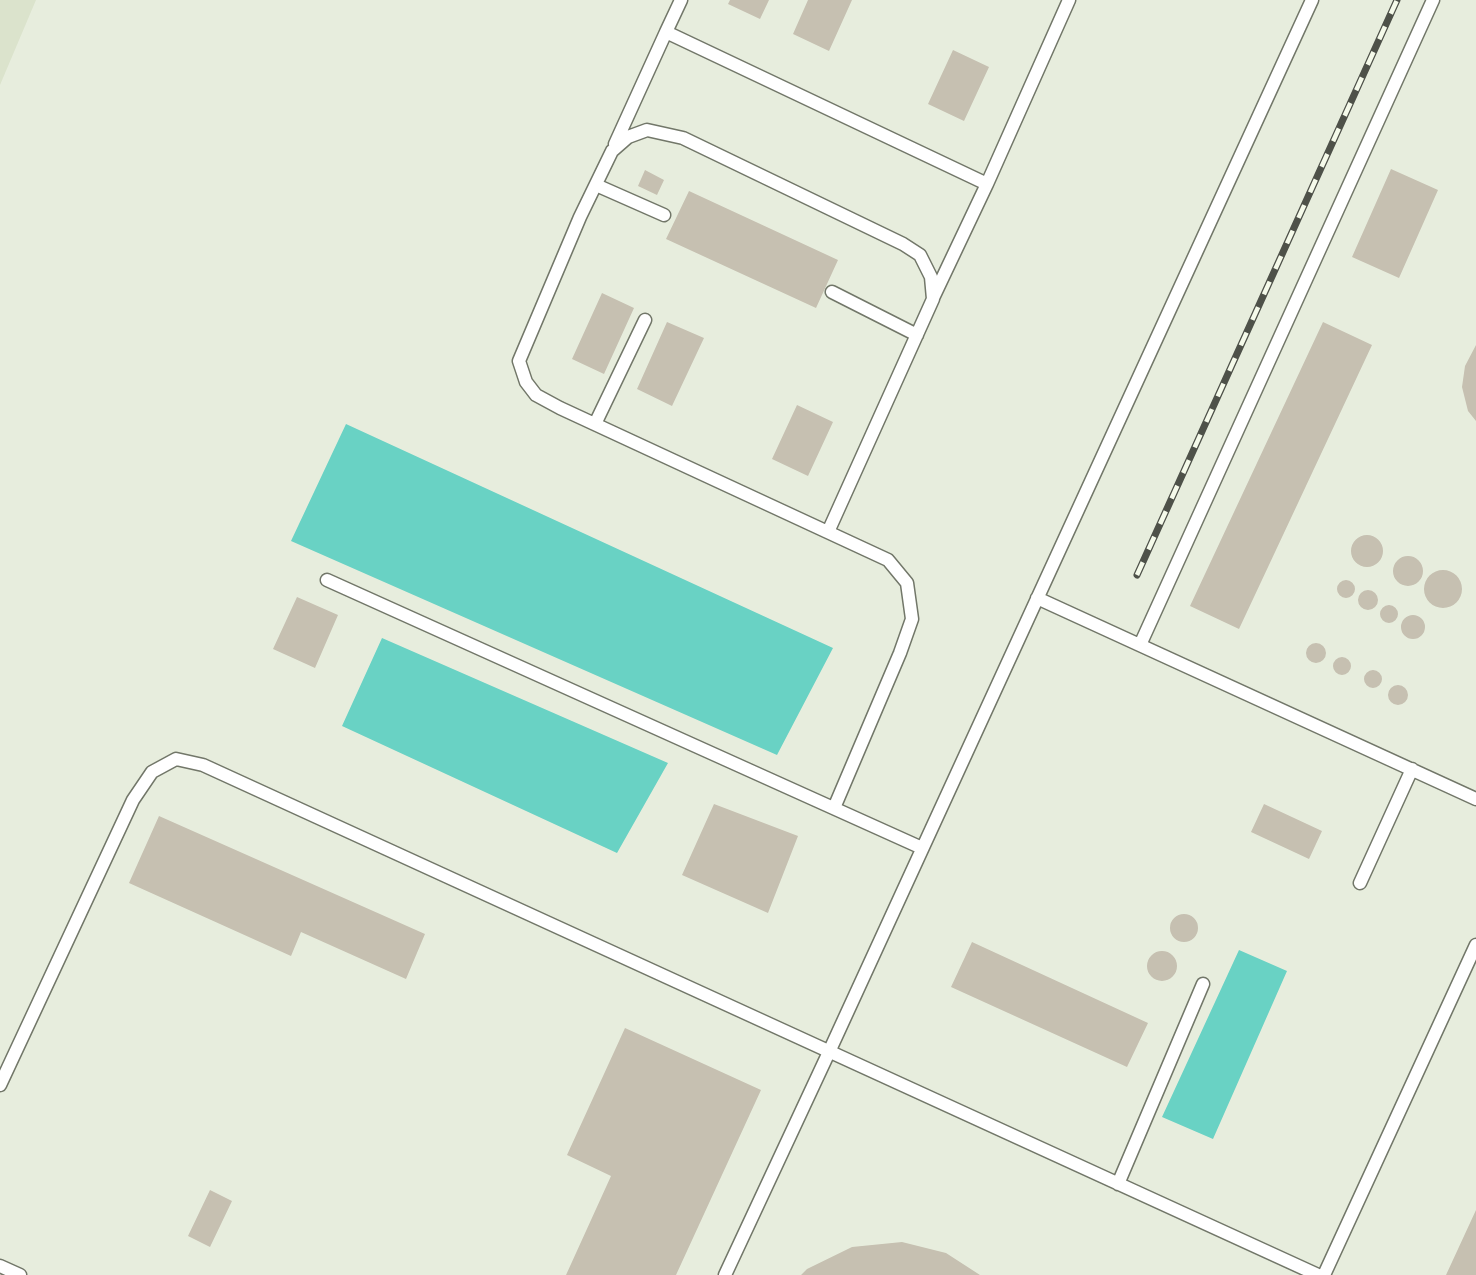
<!DOCTYPE html>
<style>
body{margin:0}
canvas{display:block;background:#e7eddd}
</style>
<canvas width="1476" height="1275"></canvas>
<script>
const c = document.querySelector('canvas').getContext('2d');
c.lineJoin = 'round';
function fillPath(path, color) {
  c.fillStyle = color;
  c.fill(path, 'evenodd');
}
function poly(rows) {
  const path = new Path2D();
  for (const r of rows) {
    if (r.length === 3) {
      path.moveTo(r[0] + r[2], r[1]);
      path.arc(r[0], r[1], r[2], 0, 2 * Math.PI);
      continue;
    }
    path.moveTo(r[0], r[1]);
    for (let i = 2; i < r.length; i += 2) path.lineTo(r[i], r[i + 1]);
  }
  return path;
}
function strokePath(path, color, width, dash) {
  c.strokeStyle = color;
  c.lineWidth = width;
  c.lineCap = dash ? 'butt' : 'round';
  c.setLineDash(dash || []);
  c.stroke(path);
}
const built = poly([
 [0,0,36,0,0,85]
]);
const water = poly([
 [346,424,833,648,777,755,291,541],
 [382,638,668,763,617,853,342,726],
 [1239,950,1287,971,1213,1139,1162,1117]
]);
const building = poly([
 [730,0,769,0,760,19,728,4],
 [808,0,852,0,829,51,793,34],
 [953,50,989,67,964,121,928,104],
 [1391,169,1438,190,1399,278,1352,257],
 [645,170,664,180,657,195,638,186],
 [689,191,838,260,816,308,666,239],
 [602,293,634,308,604,374,572,359],
 [667,322,704,338,672,406,637,389],
 [1323,322,1372,345,1239,629,1190,606],
 [1476,345,1476,421,1468,411,1462,387,1465,366],
 [797,405,833,422,808,476,772,459],
 [1367,551,16],
 [1408,571,15],
 [1443,589,19],
 [1346,589,9],
 [1368,600,10],
 [297,597,338,615,315,668,273,649],
 [1389,614,9],
 [1413,627,12],
 [1316,653,10],
 [1342,666,9],
 [1373,679,9],
 [1398,695,10],
 [714,804,798,836,768,913,682,875],
 [1264,804,1322,831,1309,859,1251,832],
 [159,816,425,934,406,979,301,932,291,956,129,883],
 [1184,928,14],
 [972,942,1148,1023,1127,1067,951,987],
 [1162,966,15],
 [625,1028,761,1090,676,1275,566,1275,611,1176,567,1155],
 [210,1190,232,1201,210,1247,188,1236],
 [1476,1210,1476,1275,1446,1275],
 [902,1242,946,1253,980,1275,801,1275,807,1269,852,1247]
]);
const service = poly([
 [666,32,681,0],
 [615,144,666,32,987,184,933,298],
 [987,184,1069,0],
 [596,185,664,215],
 [832,292,917,335],
 [595,424,645,320],
 [828,532,933,299,931,277,920,255,903,244,683,138,647,130,628,137,612,151,580,217,519,361,526,382,536,395,560,408,888,560,907,583,912,619,900,653,834,808],
 [327,580,922,848],
 [1037,598,1476,799],
 [1140,645,1433,0],
 [1360,883,1412,769],
 [0,1085,133,800,152,772,176,759,203,765,1318,1275],
 [1118,1184,1203,984],
 [0,1266,20,1275],
 [725,1275,829,1052,1312,0],
 [1324,1275,1476,945]
]);
const rail = poly([
 [1137,575,1397,0]
]);
fillPath(built, '#dbe3cc');
fillPath(water, '#69d2c4');
fillPath(building, '#c6c0b1');
strokePath(service, '#727769', 15);
strokePath(service, '#fff', 12);
strokePath(rail, '#4e5149', 7);
strokePath(rail, '#f5faea', 4.5, [14]);
</script>
